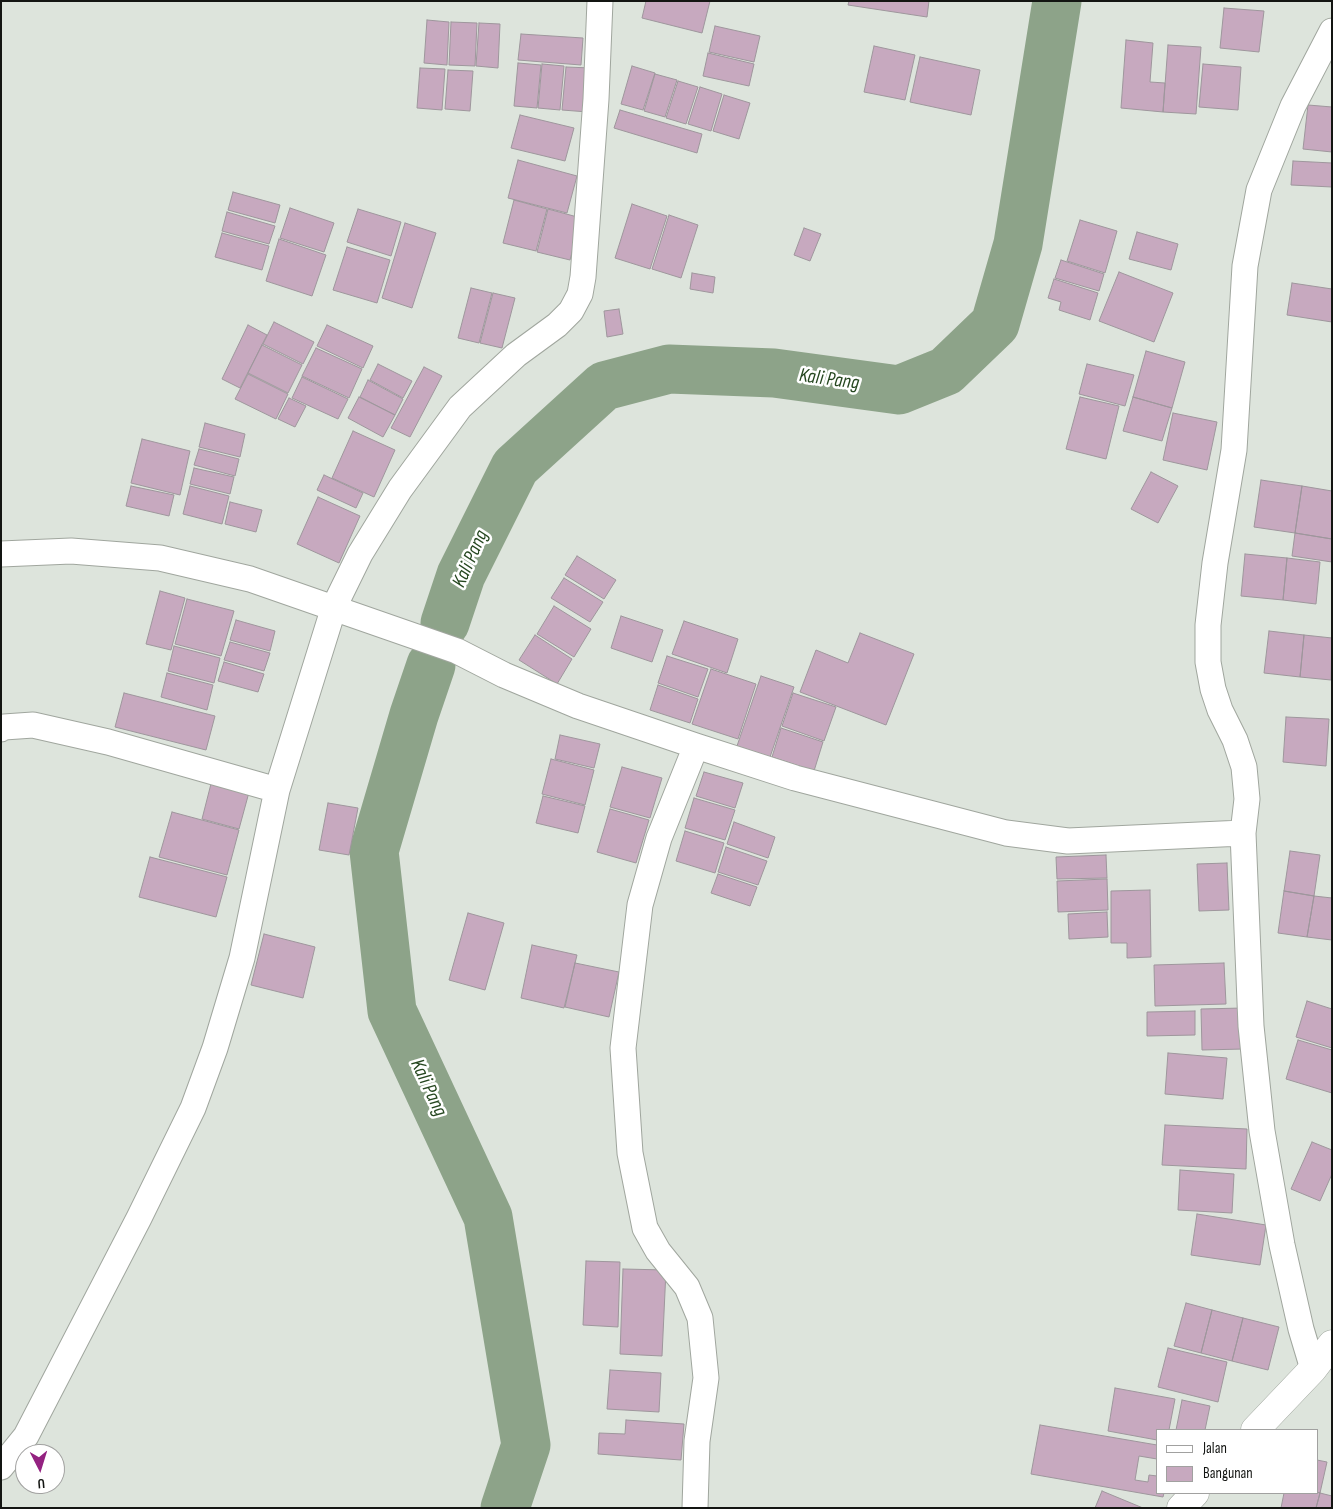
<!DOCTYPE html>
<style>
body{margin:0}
#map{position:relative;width:1333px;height:1509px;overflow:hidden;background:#dde4dc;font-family:"Sofia Sans Condensed",sans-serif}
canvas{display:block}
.frame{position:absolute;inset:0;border:2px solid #131512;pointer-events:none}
.legend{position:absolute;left:1156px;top:1429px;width:162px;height:65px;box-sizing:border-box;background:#fff;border:1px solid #a1a1a0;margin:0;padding:6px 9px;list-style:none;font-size:15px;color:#131512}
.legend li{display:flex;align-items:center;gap:10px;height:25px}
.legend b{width:25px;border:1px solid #a1a1a0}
.north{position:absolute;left:15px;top:1444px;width:50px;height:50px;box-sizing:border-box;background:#fff;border:1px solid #a1a1a0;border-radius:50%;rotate:175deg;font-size:14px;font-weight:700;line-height:20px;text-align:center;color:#131512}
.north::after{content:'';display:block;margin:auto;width:18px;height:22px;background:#942281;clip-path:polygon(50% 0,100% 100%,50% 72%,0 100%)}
</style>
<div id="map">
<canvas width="1333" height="1509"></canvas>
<div class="frame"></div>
<ul class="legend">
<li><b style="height:6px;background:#fff"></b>Jalan</li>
<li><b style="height:14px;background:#c7a9bf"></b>Bangunan</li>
</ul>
<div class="north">U</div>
</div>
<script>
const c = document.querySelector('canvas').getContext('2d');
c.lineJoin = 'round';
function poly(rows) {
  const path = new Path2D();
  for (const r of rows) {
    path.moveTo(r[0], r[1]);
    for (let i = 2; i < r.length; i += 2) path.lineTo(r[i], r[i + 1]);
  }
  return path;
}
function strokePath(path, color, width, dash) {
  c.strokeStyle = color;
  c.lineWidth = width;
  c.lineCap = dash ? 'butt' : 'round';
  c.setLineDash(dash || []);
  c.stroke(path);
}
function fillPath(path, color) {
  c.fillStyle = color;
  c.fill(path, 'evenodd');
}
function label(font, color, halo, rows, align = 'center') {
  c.font = font + ' "Sofia Sans Condensed",sans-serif';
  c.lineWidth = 5;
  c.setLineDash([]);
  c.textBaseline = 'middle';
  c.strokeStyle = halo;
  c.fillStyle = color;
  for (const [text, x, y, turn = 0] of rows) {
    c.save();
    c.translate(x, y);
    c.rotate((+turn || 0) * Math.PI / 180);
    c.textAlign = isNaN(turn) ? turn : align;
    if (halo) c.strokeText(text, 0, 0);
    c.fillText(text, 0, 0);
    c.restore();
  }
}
const river = poly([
 [445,623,461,575,515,467,604,386,669,369,774,373,899,390,946,371,995,324,1018,244,1057,1],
 [431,665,414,715,374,851,392,1011,488,1217,526,1445,505,1508]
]);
const building = poly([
 [646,1,710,1,702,33,642,18,646,1],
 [849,1,929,1,927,17,848,5,849,1],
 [1224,8,1264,11,1259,52,1220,48,1224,8],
 [427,20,449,22,447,65,424,63,427,20],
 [451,22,477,23,475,66,449,65,451,22],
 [479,23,500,24,498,68,476,66,479,23],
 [715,26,760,36,754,62,709,52,715,26],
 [521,34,583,38,581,65,518,60,521,34],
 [1126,40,1153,43,1150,82,1165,83,1163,112,1121,108,1126,40],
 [1168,45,1201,47,1196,114,1163,112,1168,45],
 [874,46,915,55,905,100,864,92,874,46],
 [708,53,754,64,749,86,703,76,708,53],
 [920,57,980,70,971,115,910,102,920,57],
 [518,63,541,65,537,108,514,106,518,63],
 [542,64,564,66,560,110,538,108,542,64],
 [1203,64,1241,67,1238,110,1199,107,1203,64],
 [632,66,655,73,643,110,621,104,632,66],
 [566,67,591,68,588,112,562,110,566,67],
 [420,68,445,69,442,110,417,108,420,68],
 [448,70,473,71,470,111,445,109,448,70],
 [655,74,677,80,665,117,644,111,655,74],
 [678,81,698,87,686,124,666,118,678,81],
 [700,87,722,94,711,131,688,124,700,87],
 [724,95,750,103,739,139,713,131,724,95],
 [1308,105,1332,107,1332,152,1303,149,1308,105],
 [620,110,702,134,697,153,614,128,620,110],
 [520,115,574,128,565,161,511,148,520,115],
 [518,160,577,176,567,213,508,198,518,160],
 [1293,161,1332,163,1332,187,1291,185,1293,161],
 [233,192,280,205,275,223,228,210,233,192],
 [514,200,547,209,536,251,503,243,514,200],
 [632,204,667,216,650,269,615,258,632,204],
 [290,208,334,223,324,252,280,238,290,208],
 [358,209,401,222,391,256,347,242,358,209],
 [548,209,581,218,570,260,537,252,548,209],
 [227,212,275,226,269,244,222,231,227,212],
 [669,215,698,225,681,278,652,269,669,215],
 [1080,220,1117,231,1105,273,1067,261,1080,220],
 [405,223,436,233,412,308,382,298,405,223],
 [804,228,821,234,810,261,794,255,804,228],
 [1137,232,1178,244,1171,270,1129,259,1137,232],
 [222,233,269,246,262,270,215,257,222,233],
 [279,239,326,255,312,296,266,281,279,239],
 [347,247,390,260,377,303,333,290,347,247],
 [1061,260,1104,274,1099,291,1055,278,1061,260],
 [1119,272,1173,293,1154,342,1099,321,1119,272],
 [692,273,715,277,713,293,690,289,692,273],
 [1054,279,1098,293,1090,320,1059,310,1061,302,1048,298,1054,279],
 [1292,283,1332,289,1332,322,1287,315,1292,283],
 [471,288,492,293,479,343,458,338,471,288],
 [493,293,515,298,502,348,480,343,493,293],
 [619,309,623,334,607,337,604,311,619,309],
 [274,322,314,342,303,364,263,344,274,322],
 [248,325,267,335,240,388,222,379,248,325],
 [327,325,373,346,363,368,317,346,327,325],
 [262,345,302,365,288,393,248,373,262,345],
 [316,348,362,369,349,398,302,376,316,348],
 [1146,351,1185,362,1172,408,1133,397,1146,351],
 [378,364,412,381,403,398,370,380,378,364],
 [1087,364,1134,375,1125,406,1079,394,1087,364],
 [424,367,442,376,410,437,391,428,424,367],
 [248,374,288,394,276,419,235,399,248,374],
 [302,377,348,399,338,419,292,398,302,377],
 [368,380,403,399,395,415,360,397,368,380],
 [359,397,395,415,383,437,348,418,359,397],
 [1080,397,1119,406,1106,459,1066,449,1080,397],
 [1133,397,1172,408,1162,441,1123,431,1133,397],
 [289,398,306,406,295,427,278,419,289,398],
 [1173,413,1217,422,1207,470,1163,460,1173,413],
 [205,423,245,434,240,457,199,447,205,423],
 [353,431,395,450,374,497,332,478,353,431],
 [142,439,190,451,180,495,131,483,142,439],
 [199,449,239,459,235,476,194,465,199,449],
 [194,468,234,477,230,494,190,484,194,468],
 [1151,472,1178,486,1158,523,1131,509,1151,472],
 [324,475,363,493,356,508,317,490,324,475],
 [1261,480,1302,486,1295,533,1254,527,1261,480],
 [131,486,174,495,169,516,126,506,131,486],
 [190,486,229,496,222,524,183,514,190,486],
 [1302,486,1332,491,1332,539,1295,533,1302,486],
 [318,497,360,516,339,563,297,544,318,497],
 [230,502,262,510,256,532,225,524,230,502],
 [1295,533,1332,539,1332,562,1292,556,1295,533],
 [1245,554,1287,558,1283,600,1241,596,1245,554],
 [577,556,616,580,604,599,565,575,577,556],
 [1287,558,1320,562,1316,604,1283,600,1287,558],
 [564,578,603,602,590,622,551,598,564,578],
 [160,591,185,598,171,650,146,644,160,591],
 [187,599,234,611,221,656,175,644,187,599],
 [554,606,591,629,574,657,537,634,554,606],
 [621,616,663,630,652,662,611,648,621,616],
 [236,620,275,631,270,651,230,640,236,620],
 [684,621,738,639,727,673,672,654,684,621],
 [1269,631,1304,635,1300,677,1264,673,1269,631],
 [860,633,914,654,886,725,800,692,816,650,848,663,860,633],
 [535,635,572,659,557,684,519,660,535,635],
 [1304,635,1332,638,1331,680,1300,677,1304,635],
 [230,642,270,653,264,671,224,660,230,642],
 [174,646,220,658,214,683,168,671,174,646],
 [667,656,708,669,698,697,658,683,667,656],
 [224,662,264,674,258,692,218,681,224,662],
 [711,669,756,684,738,739,692,724,711,669],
 [167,673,213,685,207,710,161,697,167,673],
 [761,676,794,687,770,757,737,746,761,676],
 [658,685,698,699,690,723,650,710,658,685],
 [124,693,215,716,206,750,115,727,124,693],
 [793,693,836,707,824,741,782,726,793,693],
 [1286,717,1329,719,1326,766,1283,762,1286,717],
 [781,728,823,742,814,771,772,757,781,728],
 [560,735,600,744,594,768,555,759,560,735],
 [551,759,594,770,585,805,542,794,551,759],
 [622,767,662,778,650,818,610,807,622,767],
 [704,772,743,783,735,808,696,796,704,772],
 [213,776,251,785,239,829,202,819,213,776],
 [543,796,585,806,578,833,536,823,543,796],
 [694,798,735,810,725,840,685,828,694,798],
 [328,803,358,808,349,855,319,850,328,803],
 [610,809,649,820,636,863,597,852,610,809],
 [172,812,239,830,227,875,159,857,172,812],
 [734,822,775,837,768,858,727,844,734,822],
 [685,831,724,843,715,873,676,861,685,831],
 [726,847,767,861,758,885,718,872,726,847],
 [1290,851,1320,855,1314,896,1284,891,1290,851],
 [1106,855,1107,878,1057,879,1056,857,1106,855],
 [150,857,227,877,216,917,139,897,150,857],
 [1227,863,1229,910,1199,911,1197,864,1227,863],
 [718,874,757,887,750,906,711,893,718,874],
 [1107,879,1108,910,1058,912,1057,881,1107,879],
 [1150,890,1151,957,1127,958,1127,943,1111,943,1111,891,1150,890],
 [1284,891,1314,896,1307,937,1278,933,1284,891],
 [1314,896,1332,898,1332,940,1307,937,1314,896],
 [1107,912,1108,937,1069,939,1068,914,1107,912],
 [468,913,504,923,485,990,449,980,468,913],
 [264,934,315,947,303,998,251,985,264,934],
 [532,945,577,955,564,1008,521,998,532,945],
 [575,963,619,972,609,1017,565,1007,575,963],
 [1224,963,1226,1004,1155,1006,1154,965,1224,963],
 [1307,1001,1332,1009,1332,1048,1296,1037,1307,1001],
 [1243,1008,1244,1049,1202,1050,1201,1009,1243,1008],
 [1195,1011,1195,1035,1147,1036,1147,1012,1195,1011],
 [1298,1040,1332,1050,1332,1093,1286,1079,1298,1040],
 [1168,1053,1227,1058,1223,1099,1165,1094,1168,1053],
 [1165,1125,1247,1129,1246,1169,1162,1165,1165,1125],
 [1312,1142,1332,1150,1332,1174,1320,1201,1291,1189,1312,1142],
 [1180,1170,1234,1174,1232,1213,1178,1210,1180,1170],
 [1197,1214,1266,1225,1260,1265,1191,1255,1197,1214],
 [586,1261,620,1262,618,1327,583,1325,586,1261],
 [623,1269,666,1270,662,1356,620,1354,623,1269],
 [1186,1303,1212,1310,1201,1353,1174,1346,1186,1303],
 [1212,1310,1243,1318,1232,1361,1201,1353,1212,1310],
 [1243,1318,1279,1327,1268,1370,1232,1361,1243,1318],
 [1168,1348,1227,1362,1218,1402,1158,1387,1168,1348],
 [610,1370,661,1373,659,1412,607,1409,610,1370],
 [1115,1388,1175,1399,1169,1430,1157,1430,1157,1440,1108,1431,1115,1388],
 [1182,1400,1210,1406,1205,1430,1176,1430,1182,1400],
 [626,1420,684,1424,681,1460,598,1454,599,1433,625,1434,626,1420],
 [1040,1425,1157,1445,1157,1459,1139,1456,1135,1480,1148,1482,1149,1475,1157,1476,1157,1493,1164,1493,1163,1497,1031,1474,1040,1425],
 [1317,1460,1327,1462,1320,1493,1317,1492,1317,1460],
 [1102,1491,1143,1508,1095,1508,1102,1491],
 [1317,1492,1320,1493,1316,1508,1281,1508,1284,1493,1317,1492],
 [1320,1493,1332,1496,1332,1508,1316,1508,1320,1493]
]);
const street = poly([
 [1,554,71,551,160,558,250,579,457,651,504,675,578,706,696,746,795,778,1006,833,1068,841,1243,833],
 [1,729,4,727,33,725,108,742,277,790],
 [1313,1369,1301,1329,1282,1245,1262,1131,1251,1026,1243,833,1247,799,1244,767,1235,740,1220,710,1213,689,1208,662,1208,625,1215,563,1234,450,1245,266,1259,190,1293,106,1332,31],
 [1,1467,26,1436,139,1218,193,1108,215,1048,242,958,277,790,334,607,360,554,400,489,460,407,516,355,557,325,571,311,580,294,583,277,596,99,600,1],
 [695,1508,697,1441,706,1378,700,1318,687,1287,658,1251,645,1228,630,1153,623,1048,640,905,659,838,696,746]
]);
const secondary = poly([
 [1255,1430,1313,1369,1332,1344],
 [1181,1508,1195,1493]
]);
const waterNames = [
 ["Kali Pang",829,380,8],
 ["Kali Pang",471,559,-66],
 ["Kali Pang",428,1088,65]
];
strokePath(river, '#8da389', 49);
fillPath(building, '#c7a9bf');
strokePath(building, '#9e969c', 1);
strokePath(street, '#a0a69e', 27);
strokePath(secondary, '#a0a69e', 29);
strokePath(street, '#fff', 25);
strokePath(secondary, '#fff', 28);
label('italic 20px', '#264720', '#fff', waterNames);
</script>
